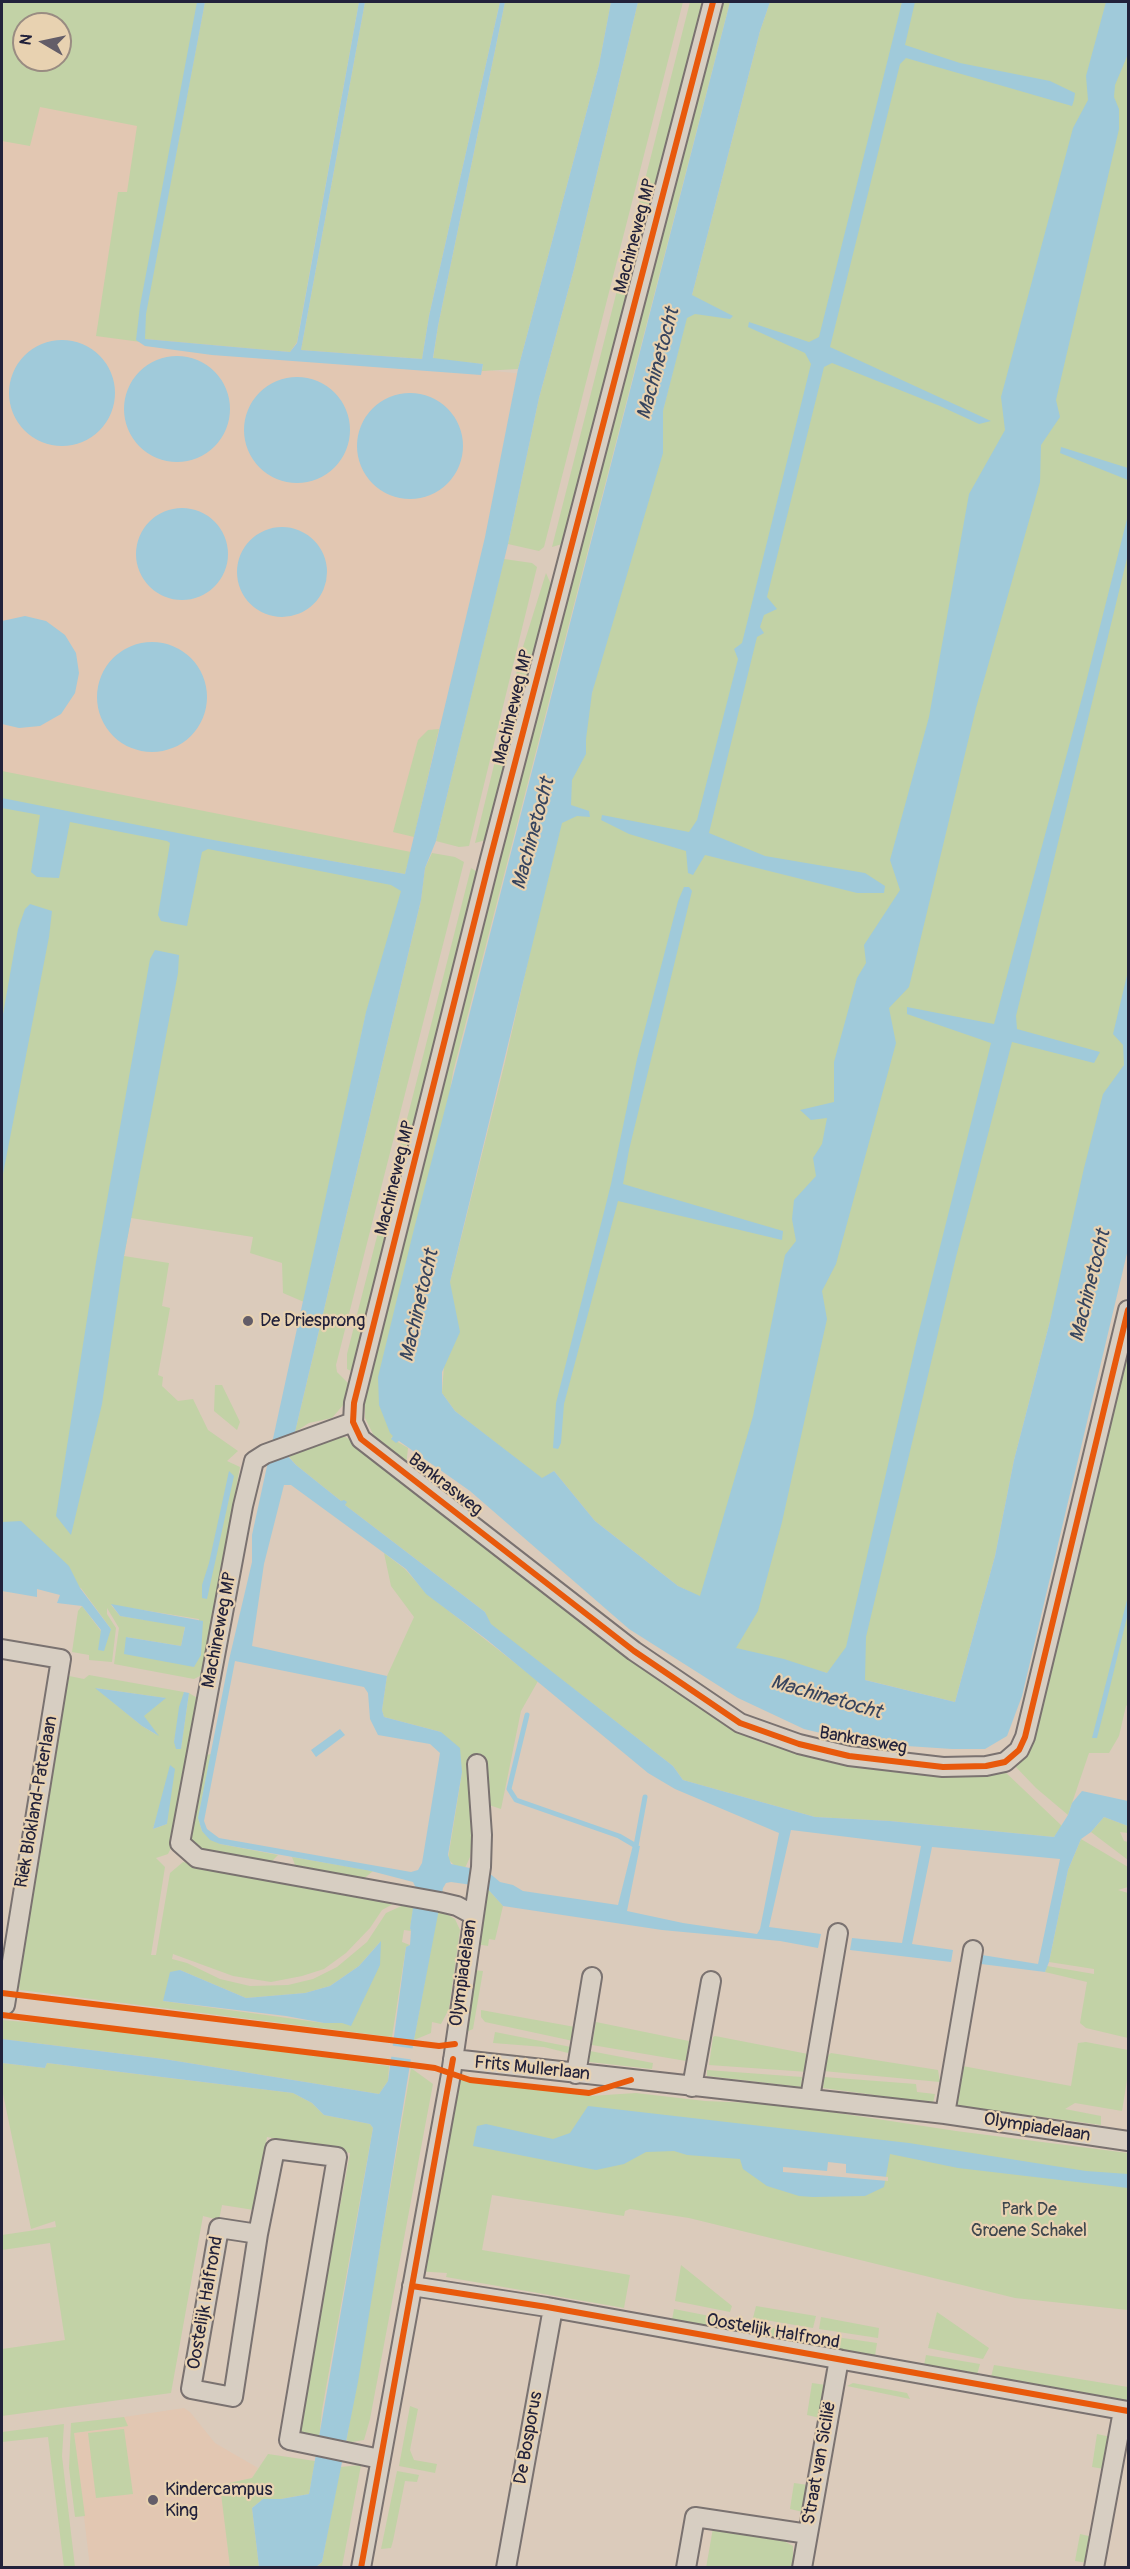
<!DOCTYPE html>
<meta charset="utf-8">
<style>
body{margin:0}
#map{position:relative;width:1130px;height:2569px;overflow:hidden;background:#dbcbbb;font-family:Pangolin,sans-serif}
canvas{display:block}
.frame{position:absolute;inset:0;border:3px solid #22223b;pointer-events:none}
.north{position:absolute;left:12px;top:12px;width:60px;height:60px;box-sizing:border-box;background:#e8d2b1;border:2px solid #998c82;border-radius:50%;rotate:279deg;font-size:16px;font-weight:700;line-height:24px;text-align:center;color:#22223b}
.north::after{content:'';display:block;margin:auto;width:21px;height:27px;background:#635d68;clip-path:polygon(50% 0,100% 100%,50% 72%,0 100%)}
</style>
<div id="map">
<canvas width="1130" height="2569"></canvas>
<div class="frame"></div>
<div class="north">N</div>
</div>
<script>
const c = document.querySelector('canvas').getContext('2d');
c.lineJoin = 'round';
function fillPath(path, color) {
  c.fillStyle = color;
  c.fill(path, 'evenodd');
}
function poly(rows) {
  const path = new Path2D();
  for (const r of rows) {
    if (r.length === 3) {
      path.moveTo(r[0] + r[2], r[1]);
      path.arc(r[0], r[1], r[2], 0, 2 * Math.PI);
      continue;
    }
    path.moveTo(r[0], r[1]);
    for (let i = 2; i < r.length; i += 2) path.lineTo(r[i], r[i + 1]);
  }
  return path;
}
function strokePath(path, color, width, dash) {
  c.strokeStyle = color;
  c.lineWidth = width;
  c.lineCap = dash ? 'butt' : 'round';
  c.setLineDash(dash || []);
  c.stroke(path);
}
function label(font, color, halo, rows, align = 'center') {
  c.font = font + ' Pangolin,sans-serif';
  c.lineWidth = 4.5;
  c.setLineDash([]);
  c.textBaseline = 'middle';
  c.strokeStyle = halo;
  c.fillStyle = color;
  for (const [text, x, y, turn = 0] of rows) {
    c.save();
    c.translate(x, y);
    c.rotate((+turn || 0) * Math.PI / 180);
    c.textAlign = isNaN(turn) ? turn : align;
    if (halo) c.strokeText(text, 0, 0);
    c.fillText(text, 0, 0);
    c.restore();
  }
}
const built = poly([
 [2,2,202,2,144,302,434,365,534,375,423,863,2,798],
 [24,24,60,24,60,60,24,60],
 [184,2408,190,2412,215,2443,258,2468,252,2478,221,2485,230,2567,90,2567,74,2433,127,2426,124,2417]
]);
const green = poly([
 [2,2,199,2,154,268,205,2,359,2,297,342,290,352,145,339,145,320,141,342,96,336,118,192,127,192,137,126,40,107,30,146,2,141],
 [24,24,60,24,60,60,24,60],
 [365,2,500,2,429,316,422,359,301,350],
 [505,2,611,2,599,65,518,369,482,371,483,364,433,359,438,326],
 [638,2,683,2,544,547,539,551,508,544,539,398,574,269],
 [690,2,706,2,566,538,562,544,552,547],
 [718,2,730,2,453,1072,394,1436,391,1438,408,1448,406,1466,374,1436,365,1418,365,1399,611,417],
 [770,2,1128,2,1128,971,1124,1065,1050,1321,1014,1460,995,1556,955,1702,829,1671,827,1673,736,1649,700,1597,678,1586,595,1521,554,1471,542,1479,455,1411,442,1393,450,1282,505,1062,560,820,692,295,760,31],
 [504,559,532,563,537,567,469,846,459,847,436,841],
 [546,573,553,589,486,840,475,843,522,650],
 [439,729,414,837,393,832,418,740,428,730],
 [2,771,411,852,405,874,200,838,406,880,366,1013,304,1302,283,1293,282,1263,250,1253,253,1237,131,1218,124,1256,169,1263,162,1306,170,1308,158,1375,163,1377,162,1386,178,1401,193,1399,208,1430,238,1451,227,1461,240,1467,202,1675,194,1679,114,1664,119,1628,107,1608,107,1614,116,1628,112,1662,89,1660,89,1655,72,1652,78,1611,82,1606,101,1631,111,1629,81,1588,2,1573],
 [111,1605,199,1619,194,1667,126,1637,181,1646,185,1626,120,1616],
 [432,853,455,857,464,862,336,1365,337,1372,352,1387,344,1404,332,1418,309,1423,295,1432,421,900,425,868],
 [471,868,482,875,357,1374,347,1369,347,1354],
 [1128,1333,1128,1704,1126,1706,1119,1736,1109,1753,1089,1753,1068,1815,1036,1788,1013,1764],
 [215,1385,222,1385,240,1422,237,1430,214,1411],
 [330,1436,345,1437,356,1442,663,1684,737,1731,760,1742,820,1760,920,1773,1002,1769,1062,1826,1054,1837,890,1821,815,1817,683,1780,673,1766,490,1624,485,1612,345,1505,346,1502,341,1501,296,1465,286,1453],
 [384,1553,405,1569,426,1593,538,1681,521,1711,501,1809,486,1804,476,1795,470,1857,465,1868,455,1866,448,1859,462,1772,441,1732,384,1717,382,1710,387,1676,414,1617,391,1586],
 [89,1675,184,1692,174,1742,181,1748,189,1693,199,1699,172,1846,168,1854,156,1858,165,1867,151,1955,156,1955,170,1873,183,1862,394,1899,393,1904,382,1910,370,1928,346,1953,324,1969,302,1976,271,1982,233,1976,173,1954,172,1959,187,1963,220,1979,250,1986,288,1985,313,1979,337,1967,367,1942,386,1913,408,1903,414,1904,410,1928,411,1931,404,1930,402,1942,410,1945,406,1947,392,2037,20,1990,15,1973,69,1676,84,1679],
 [96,1688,165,1698,143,1716,157,1735,142,1726],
 [171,1765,167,1824,153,1829,164,1793],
 [380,1942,342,2023,324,2023,163,2001,180,1970,246,1998,305,1993,330,1986,359,1966],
 [211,1754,198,1818,202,1831,220,1844,278,1855,268,1865,201,1851,191,1840,188,1826,202,1756],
 [1104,1817,1128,1826,1128,1833,1120,1832,1124,1841,1128,1842,1128,1860,1091,1832],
 [1081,1839,1128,1867,1128,1887,1118,1890,1128,1893,1128,2038,1086,2028,1080,2023,1087,1982,1045,1972,1047,1966,1094,1974,1094,1969,1049,1962,1068,1870],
 [292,1857,373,1871,361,1881,297,1870],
 [486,1887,503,1906,495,1940,489,1939,488,1946,476,1944],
 [438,1909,455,1919,460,1930,449,2009,441,2024,432,2022,431,2033,414,2040],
 [473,1970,483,1971,473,2029,464,2033],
 [481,2010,575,2027,573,2041,485,2022,481,2017],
 [2,2020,142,2032,389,2066,388,2081,379,2094,164,2059,2,2039],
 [596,2022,689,2041,686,2061,592,2045],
 [495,2032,571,2047,568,2053,544,2047,493,2043],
 [715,2036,808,2054,810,2059,808,2072,709,2065,713,2037],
 [1086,2042,1128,2050,1128,2081,1127,2080,1122,2111,1075,2103,1065,2109,1101,2116,1101,2125,953,2105,957,2065,1071,2086,1078,2043],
 [590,2051,653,2063,652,2069,589,2062],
 [831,2053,938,2070,940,2082,823,2071,826,2057],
 [2,2063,45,2068,47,2063,293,2093,312,2103,324,2115,370,2124,373,2128,322,2410,319,2439,302,2434,299,2423,350,2153,267,2137,254,2210,222,2205,219,2220,203,2216,171,2393,2,2416,2,2349,65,2340,50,2243,2,2250,2,2235,56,2227,55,2221,31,2229,2,2089],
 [411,2068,433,2084,370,2419,364,2440,346,2443],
 [707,2070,802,2077,801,2087,707,2076],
 [443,2077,590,2096,636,2093,705,2101,779,2104,956,2131,1128,2153,1128,2310,1015,2298,689,2218,630,2209,625,2211,624,2216,492,2195,482,2250,630,2275,624,2308,446,2277,447,2273,415,2271],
 [824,2077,916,2084,917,2092,935,2094,933,2103,823,2088],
 [681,2265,732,2306,730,2312,675,2301],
 [756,2306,816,2316,813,2328,753,2318],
 [674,2309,730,2320,725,2329,672,2320],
 [937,2312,989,2348,983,2359,928,2348],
 [821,2317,879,2328,878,2338,819,2329],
 [761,2326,877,2343,875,2356,759,2336],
 [926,2355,980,2364,977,2375,924,2365],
 [994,2365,1128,2387,1128,2402,991,2377],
 [812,2383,826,2385,820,2418,807,2415],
 [853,2383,907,2393,910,2399,847,2386],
 [410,2406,418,2409,410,2450,414,2460,437,2464,435,2473,399,2466],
 [124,2417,128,2426,74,2433,85,2516,75,2517,69,2468,71,2423],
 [64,2424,62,2456,75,2567,64,2567,48,2437,2,2442,2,2432],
 [124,2429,133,2494,96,2498,88,2433],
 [1097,2434,1111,2437,1104,2469,1092,2467],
 [268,2454,315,2461,309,2494,281,2499,263,2499,252,2508,259,2567,230,2567,220,2485,252,2478],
 [361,2465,342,2567,316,2568,322,2562,340,2467],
 [397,2471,419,2475,417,2482,405,2481,393,2541,391,2548,381,2549],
 [794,2483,808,2485,803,2512,790,2509],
 [713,2528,784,2541,793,2546,793,2567,706,2568],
 [1080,2534,1093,2537,1088,2563,1075,2561]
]);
const water = poly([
 [197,2,205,2,146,314,145,339,290,352,297,343,359,2,365,2,301,350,422,359,429,316,500,2,505,2,438,326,433,358,483,364,481,375,212,355,145,346,136,340,140,306],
 [611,2,638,2,574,269,539,398,508,544,436,841,425,868,421,900,295,1432,286,1454,296,1465,341,1501,344,1500,347,1502,345,1505,485,1612,491,1624,673,1766,683,1780,815,1817,890,1821,1054,1837,1068,1815,1072,1803,1082,1791,1128,1801,1128,1826,1104,1817,1091,1832,1081,1839,1068,1870,1049,1962,1045,1972,981,1964,982,1955,1038,1964,1060,1859,932,1847,912,1944,953,1950,951,1962,850,1950,852,1938,902,1943,921,1846,791,1830,769,1927,821,1934,818,1948,780,1941,662,1930,503,1906,486,1887,451,1882,446,1883,443,1888,414,2040,358,2382,322,2562,316,2567,259,2567,252,2508,263,2499,281,2499,309,2494,373,2128,370,2124,324,2115,312,2103,293,2093,47,2063,45,2068,2,2063,2,2039,164,2059,379,2094,388,2081,406,1947,410,1945,411,1931,410,1928,416,1888,413,1882,371,1871,220,1844,210,1840,202,1831,198,1818,229,1660,252,1562,252,1535,366,1012,401,891,391,885,208,849,202,852,187,926,161,921,158,915,170,843,167,841,70,822,59,878,37,877,31,872,40,815,2,808,2,798,208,839,405,874,485,537,518,369,599,65],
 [284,1485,291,1485,406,1569,426,1594,486,1639,648,1773,675,1789,779,1833,760,1929,757,1934,683,1923,627,1911,640,1846,633,1845,618,1905,523,1891,513,1885,500,1882,488,1872,451,1864,448,1855,462,1772,460,1748,441,1732,384,1717,382,1710,387,1676,252,1646,264,1564],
 [235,1661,364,1687,368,1693,370,1719,378,1735,430,1744,440,1753,422,1863,418,1870,411,1872,219,1838,207,1829,204,1821],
 [730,2,770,2,760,31,692,295,733,316,730,319,695,314,687,318,663,411,663,453,592,693,586,739,586,754,572,780,571,805,589,811,590,817,577,816,562,823,450,1282,460,1332,442,1372,442,1393,455,1411,542,1478,554,1471,595,1521,678,1586,700,1596,753,1416,785,1255,796,1241,792,1219,794,1200,816,1176,813,1158,822,1144,827,1118,811,1120,800,1110,834,1102,834,1062,857,978,866,963,864,945,900,890,890,860,929,717,969,494,1005,430,1001,397,1073,128,1088,100,1086,76,1106,2,1128,2,1128,54,1115,85,1114,97,1119,109,1119,129,1056,400,1060,417,1041,445,1040,482,976,708,909,987,889,1008,896,1043,836,1264,822,1291,827,1319,782,1522,758,1611,736,1648,784,1659,827,1673,846,1647,917,1339,991,1043,907,1014,907,1007,994,1024,1083,694,1128,515,1128,554,1016,1016,1017,1029,1100,1052,1094,1063,1012,1042,956,1257,866,1637,865,1680,955,1702,995,1556,1014,1460,1050,1321,1084,1168,1103,1094,1124,1065,1123,1045,1113,1034,1128,971,1128,1249,1022,1696,1007,1736,985,1749,952,1749,862,1743,804,1729,738,1698,629,1629,470,1491,399,1441,396,1443,391,1439,393,1436,390,1433,379,1405,378,1377,413,1233],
 [902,2,915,2,905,45,960,63,1050,81,1075,93,1074,100,1072,106,906,58,900,64,830,347,991,421,979,424,940,406,832,363,824,367,767,597,777,609,764,615,760,627,764,633,757,637,709,833,765,856,865,873,885,886,884,893,857,893,705,855,693,875,688,873,686,851,629,834,601,820,602,815,689,832,697,820,738,659,734,649,742,643,811,364,805,353,748,327,749,322,809,342,819,337],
 [62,393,53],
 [177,409,53],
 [297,430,53],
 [410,446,53],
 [1061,447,1128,468,1128,480,1060,453],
 [182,554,46],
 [282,572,45],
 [25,616,46,621,65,635,76,653,79,673,75,693,61,714,40,726,19,728,2,724,2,621],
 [152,697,55],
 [684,887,689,887,692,891,629,1150,623,1184,783,1231,782,1240,618,1201,564,1404,561,1443,558,1449,553,1448,556,1403,611,1184,637,1059,678,901],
 [30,904,52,911,49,937,2,1179,2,1020,18,929,25,909],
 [155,950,179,955,178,973,124,1256,102,1404,71,1535,56,1516,96,1262,150,959],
 [229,1471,234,1476,207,1599,202,1598,202,1585,209,1563],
 [21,1521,69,1566,80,1588,111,1629,104,1651,98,1650,101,1630,82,1606,57,1603,60,1595,37,1589,37,1597,2,1591,2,1522],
 [1128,1596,1128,1613,1108,1695,1097,1738,1092,1738],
 [111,1604,203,1621,201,1655,194,1667,124,1654,126,1637,181,1646,185,1627,120,1616],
 [95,1688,166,1698,144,1716,159,1736,142,1726],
 [184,1692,189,1693,181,1749,176,1749,174,1742,179,1707],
 [340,1729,345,1735,316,1757,311,1750],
 [170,1765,175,1769,167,1824,153,1829],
 [381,1941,380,1965,351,2026,342,2023,324,2023,286,2016,163,2001,170,1972,180,1970,246,1998,305,1993,330,1986,359,1966],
 [588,2106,909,2143,1086,2171,1128,2174,1128,2188,958,2168,890,2154,884,2187,865,2196,813,2197,799,2196,767,2186,743,2169,740,2159,687,2155,674,2151,646,2152,624,2164,596,2170,473,2146,477,2126,486,2124,553,2139,570,2133]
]);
const pier = poly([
 [388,2045,416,2049,415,2060,387,2056],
 [828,2162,846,2164,846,2173,888,2177,888,2181,783,2172,783,2167,827,2171]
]);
const stream = poly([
 [527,1715,509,1789,516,1800,619,1836,636,1846,645,1797]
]);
const minor = poly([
 [713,2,490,859,354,1403,353,1422,361,1439,634,1651,740,1723,799,1744,849,1756,943,1767,986,1766,1005,1762,1019,1750,1025,1737,1128,1310],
 [353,1422,265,1454,254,1461,243,1506,180,1843,197,1858,440,1902,457,1906,472,1914],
 [2,1649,61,1659,5,2005,2,2004],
 [453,2059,945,2114,1128,2141],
 [576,2074,592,1977],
 [692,2087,711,1981],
 [810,2098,838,1933],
 [945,2114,973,1950],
 [258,2234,219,2228,191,2389,233,2397,258,2234,275,2149,337,2157,289,2440,380,2459],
 [412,2286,547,2307,1128,2411],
 [361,2568,451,2074,481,1867,482,1835,477,1764],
 [506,2568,553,2308],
 [686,2568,695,2517,808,2534],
 [802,2568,839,2359],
 [1094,2568,1123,2411]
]);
const cycleway = poly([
 [713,2,490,859,354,1403,353,1422,361,1439,634,1651,740,1723,799,1744,849,1756,943,1767,986,1766,1005,1762,1019,1750,1025,1737,1128,1310],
 [2,1993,439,2046,455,2044],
 [2,2015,412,2065,435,2068,470,2080,589,2093,631,2080],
 [412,2286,547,2307,1128,2411],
 [361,2568,453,2059]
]);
const markers = [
 [248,1321,6,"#635d68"],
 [153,2500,6,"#635d68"]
];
const streetNames = [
 ["Machineweg MP",636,236,-75],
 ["Machineweg MP",514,707,-76],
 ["Machineweg MP",396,1178,-76],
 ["Bankrasweg",445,1485,38],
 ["Machineweg MP",220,1630,-79],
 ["Bankrasweg",863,1741,10],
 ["Riek Blokland-Paterlaan",37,1802,-80],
 ["Olympiadelaan",464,1973,-82],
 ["Frits Mullerlaan",532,2069,6],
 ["Olympiadelaan",1037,2128,9],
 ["Oostelijk Halfrond",206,2303,-80],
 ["Oostelijk Halfrond",773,2332,10],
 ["De Bosporus",529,2438,-80],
 ["Straat van Sicilië",820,2463,-80]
];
const poiNames = [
 ["De Driesprong",260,1321],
 ["Kindercampus",165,2490],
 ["King",165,2511]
];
const parkNames = [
 ["Park De",1029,2210],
 ["Groene Schakel",1029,2231]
];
const waterNames = [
 ["Machinetocht",659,364,-75],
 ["Machinetocht",534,834,-75],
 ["Machinetocht",1091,1286,-76],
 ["Machinetocht",420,1306,-77],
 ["Machinetocht",826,1698,16]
];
fillPath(built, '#e2c7b2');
fillPath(green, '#c2d2a6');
fillPath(water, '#a0cada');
fillPath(pier, '#dbcbbb');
strokePath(stream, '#a0cada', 5);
strokePath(minor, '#7a7270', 22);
strokePath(minor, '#d7cec2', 18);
strokePath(cycleway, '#e8590c', 6);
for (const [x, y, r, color] of markers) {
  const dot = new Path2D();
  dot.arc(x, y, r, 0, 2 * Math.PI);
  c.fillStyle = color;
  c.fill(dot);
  strokePath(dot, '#e8d2b1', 2);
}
label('18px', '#22223b', '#e8d2b1', streetNames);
label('18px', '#22223b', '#e8d2b1', poiNames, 'left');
label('18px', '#3e464d', '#e8d2b1', parkNames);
label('italic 20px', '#36445e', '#e8d2b1', waterNames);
</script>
